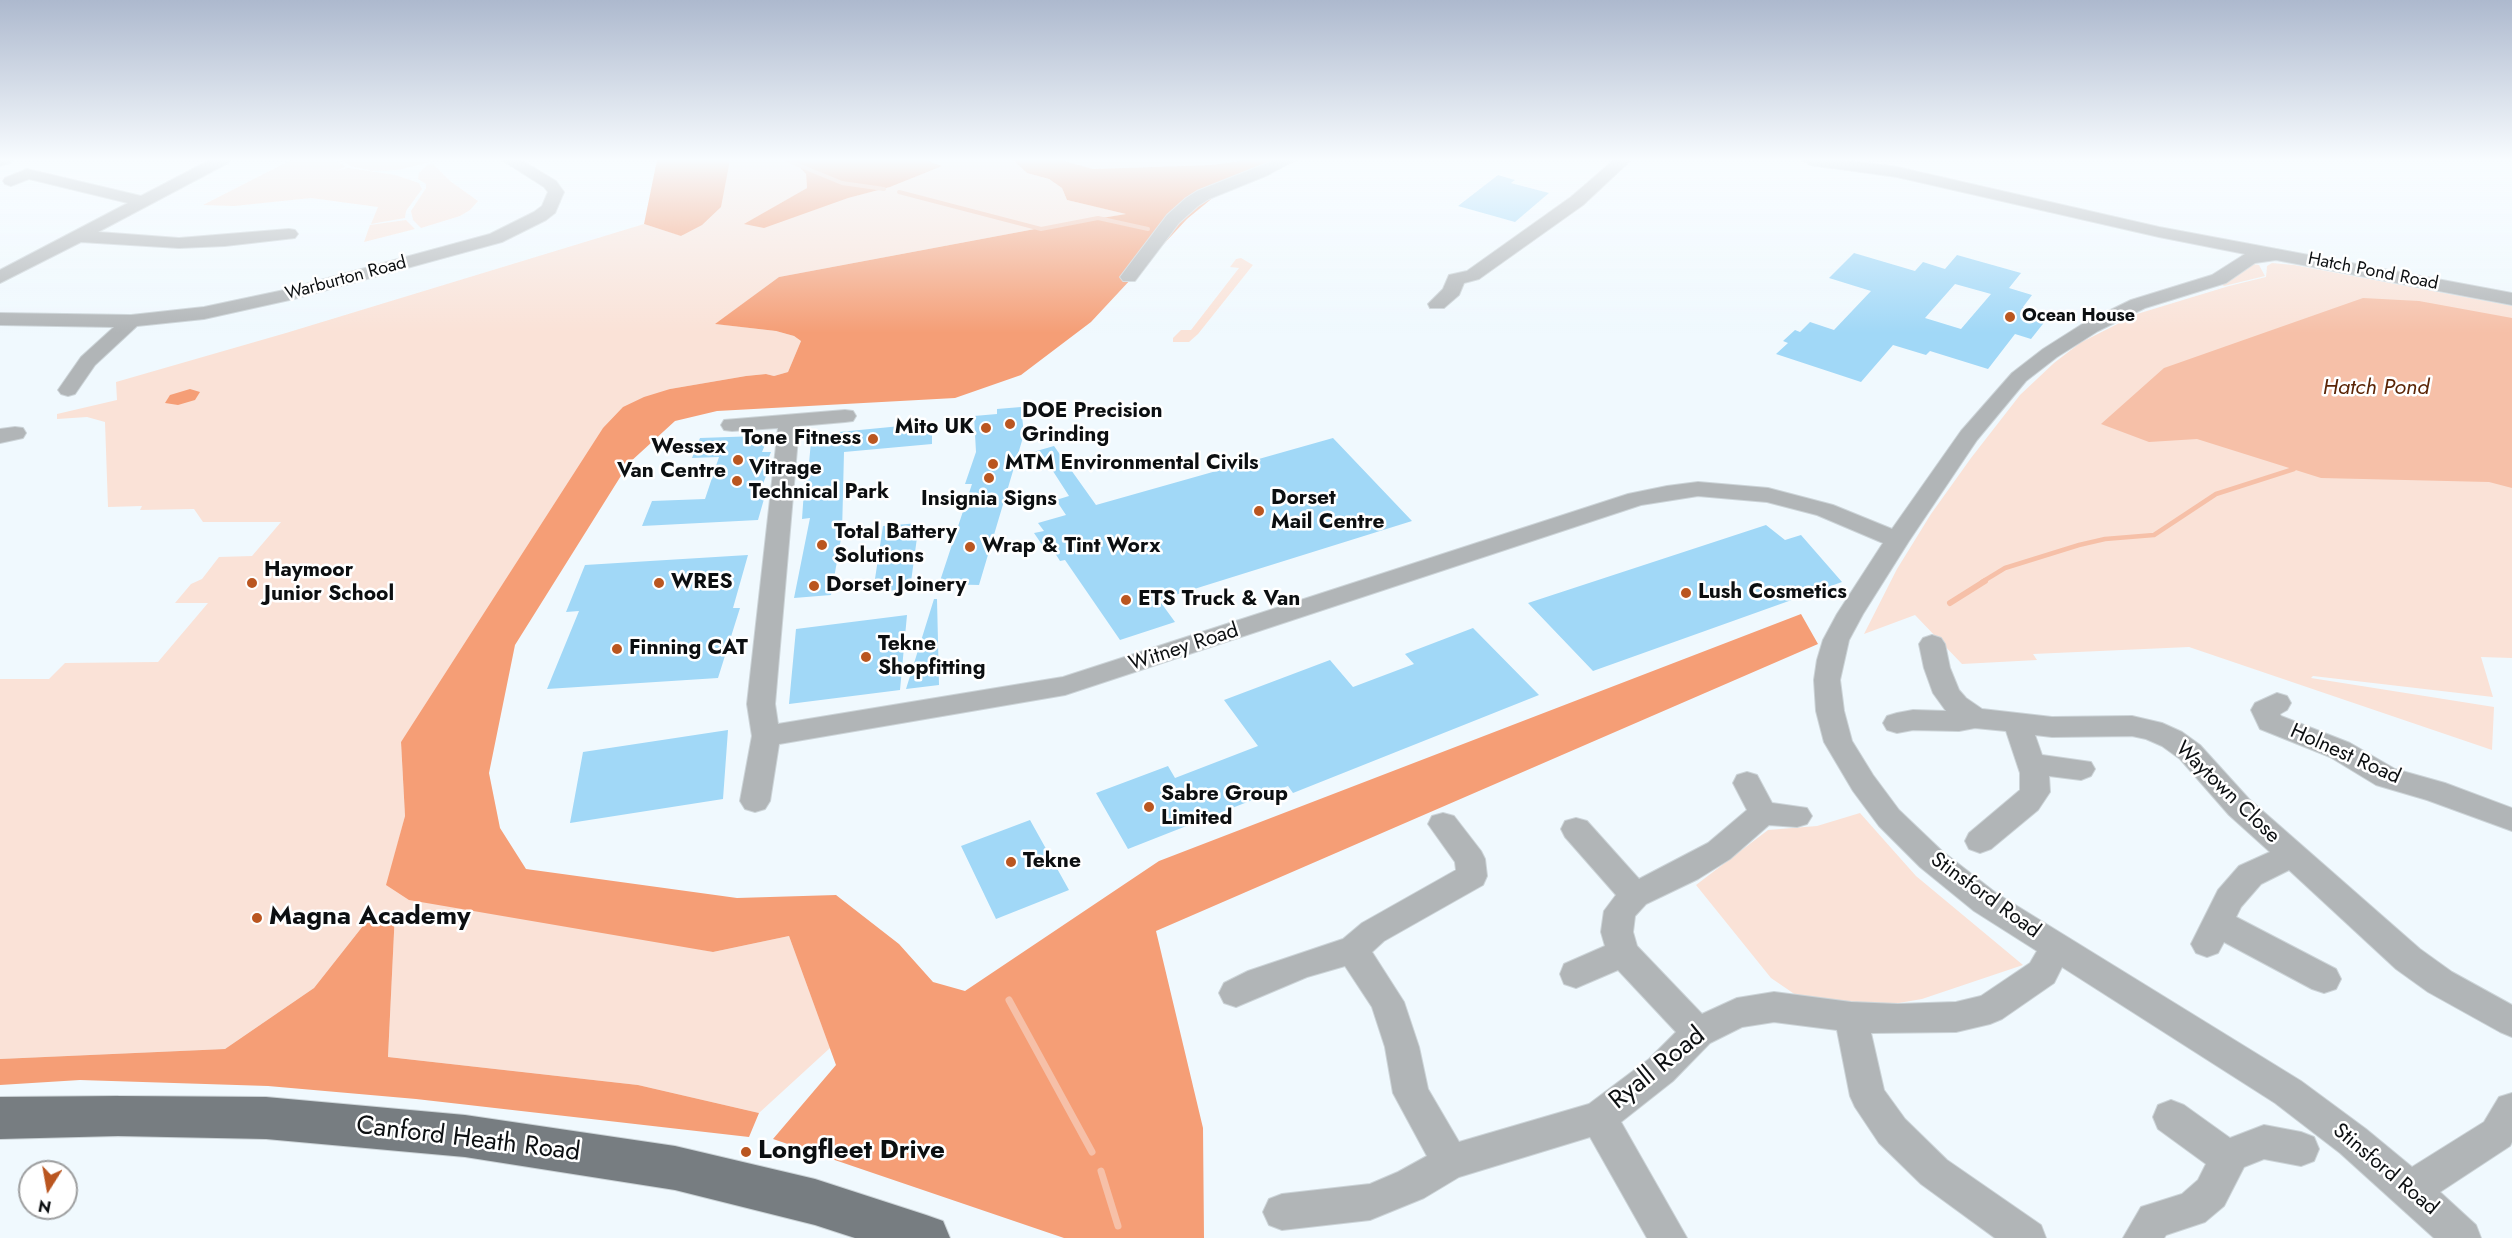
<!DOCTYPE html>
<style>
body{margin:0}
#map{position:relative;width:2512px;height:1238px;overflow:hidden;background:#f0f9fe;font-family:Jost,sans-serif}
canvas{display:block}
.north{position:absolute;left:18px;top:1160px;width:60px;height:60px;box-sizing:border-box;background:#fff;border:2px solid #9e9fa0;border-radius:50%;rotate:191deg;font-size:16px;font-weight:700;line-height:24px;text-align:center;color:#0c0f11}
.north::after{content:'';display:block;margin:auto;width:21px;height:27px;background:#ba5620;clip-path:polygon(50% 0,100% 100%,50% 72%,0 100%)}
</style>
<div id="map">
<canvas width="2512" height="1238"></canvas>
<div class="north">N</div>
</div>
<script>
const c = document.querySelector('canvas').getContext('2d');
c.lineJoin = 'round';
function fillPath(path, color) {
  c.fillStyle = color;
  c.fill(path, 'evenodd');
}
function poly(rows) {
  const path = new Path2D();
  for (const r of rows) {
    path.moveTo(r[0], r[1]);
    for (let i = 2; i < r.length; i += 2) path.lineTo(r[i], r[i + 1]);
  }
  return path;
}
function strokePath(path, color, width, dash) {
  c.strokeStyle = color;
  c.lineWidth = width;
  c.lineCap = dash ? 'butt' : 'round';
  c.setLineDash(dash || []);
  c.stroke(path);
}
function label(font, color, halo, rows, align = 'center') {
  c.font = font + ' Jost,sans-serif';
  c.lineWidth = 5;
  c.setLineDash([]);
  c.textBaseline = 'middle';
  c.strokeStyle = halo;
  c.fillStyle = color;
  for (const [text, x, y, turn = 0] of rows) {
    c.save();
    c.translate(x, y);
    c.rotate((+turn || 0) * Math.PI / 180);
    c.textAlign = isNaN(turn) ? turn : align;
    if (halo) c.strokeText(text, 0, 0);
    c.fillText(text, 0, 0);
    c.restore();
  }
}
const green = poly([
 [291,160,335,160,346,167,336,171,349,168,395,175,419,183,422,189,406,211,405,218,371,224,378,207,311,198,234,206,203,205],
 [341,160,431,160,432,162,397,170,372,171,350,166],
 [730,160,793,160,806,174,807,188,745,224,890,187,941,166,926,160,1013,160,1027,173,1049,179,1062,188,1067,200,1127,214,1035,229,779,277,716,324,776,331,794,336,801,341,788,372,774,376,766,374,746,376,670,389,401,742,405,816,387,885,713,952,789,936,830,1048,759,1113,638,1085,388,1057,395,912,370,917,314,988,225,1049,0,1059,0,679,49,679,65,663,158,662,208,603,175,603,191,584,202,579,219,557,252,556,281,522,203,522,194,509,140,510,142,506,108,507,105,422,87,417,57,419,57,414,117,400,116,382,286,333,644,224,682,236],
 [1061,160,1246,160,1212,165,1093,169],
 [433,164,450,181,478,201,470,210,460,216,421,228,413,220,411,211,426,188,426,184,418,179,419,173,427,165],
 [406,220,415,229,364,242,370,225],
 [1241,258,1253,265,1198,334,1189,342,1173,342,1173,338,1181,330,1191,330,1239,268,1230,267,1236,259],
 [2272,263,2294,265,2512,306,2512,658,2481,657,2493,697,2313,676,2311,678,2494,707,2492,750,2189,647,2033,654,2037,660,1962,664,1915,615,1864,634,1897,569,1931,514,1971,458,2020,395,2054,363,2080,343,2137,314,2229,286,2266,277,2267,266],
 [2253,264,2259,265,2265,276,2224,286,2220,284],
 [1860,813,1916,876,2023,965,1922,999,1887,1005,1809,1004,1771,978,1696,885,1768,830,1817,826]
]);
const forest = poly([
 [657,160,730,160,721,207,702,225,681,236,644,224],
 [793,160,926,160,942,166,890,187,848,198,764,228,744,224,807,188,806,174],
 [1013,160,1061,160,1093,169,1212,165,1246,160,1299,160,1215,196,1187,219,1091,322,1021,375,955,398,717,411,675,421,629,463,515,645,489,773,500,828,526,869,737,898,836,895,899,944,933,982,965,991,1159,861,1801,614,1818,644,1156,931,1203,1128,1204,1238,1064,1238,773,1139,836,1065,789,936,713,952,409,900,386,885,405,816,401,742,603,428,623,407,644,397,670,389,746,376,766,374,774,376,788,372,801,341,794,336,776,331,715,324,779,277,1035,229,1126,214,1067,200,1062,188,1049,179,1027,173],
 [190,389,200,392,195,400,178,405,165,403,170,395],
 [395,912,388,1057,638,1085,759,1113,749,1137,416,1099,268,1086,80,1080,0,1085,0,1059,225,1049,314,988,370,917]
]);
const water = poly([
 [2363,298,2419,301,2512,318,2512,488,2489,482,2321,478,2197,439,2149,442,2101,424,2164,368]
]);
const streamFar3 = poly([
 [786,160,842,183,884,189],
 [899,192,1041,229,1098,218,1148,229]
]);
const streamFar2 = poly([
 [1982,582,2005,568,2079,545,2105,539,2154,535,2216,494,2294,469]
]);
const streamFar1 = poly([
 [1950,603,1985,581]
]);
const stream = poly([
 [1009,1000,1092,1152],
 [1101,1171,1118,1226]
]);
const building = poly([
 [1498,175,1515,180,1511,183,1549,193,1515,222,1458,206],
 [1854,253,1915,271,1923,262,1945,269,1957,255,2021,273,2009,288,2032,295,2023,307,2050,315,2031,339,2015,334,1988,369,1930,351,1926,355,1893,345,1861,382,1776,354,1788,343,1783,341,1795,330,1800,332,1810,322,1834,330,1871,291,1829,278],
 [1955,284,1991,294,1961,329,1925,318],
 [1021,407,1024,434,979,585,939,584,972,484,965,484,976,452,974,416,997,414,997,409],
 [932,423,932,444,844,452,842,533,831,595,794,598,810,518,802,519,805,476,808,475,811,441,818,441,818,434],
 [758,436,767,440,762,452,771,452,763,471,768,471,760,491,766,492,758,520,642,526,652,501,705,499,719,457,692,458,700,438],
 [1333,438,1412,521,1159,600,1175,622,1120,640,1065,560,1060,561,1053,550,1047,552,1034,533,1044,531,1038,523,1066,515,1056,500,1069,496,1049,465,1044,467,1033,452,1054,446,1096,505],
 [919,523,910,589,873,592,883,526],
 [1766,525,1785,540,1801,535,1842,582,1593,671,1528,603],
 [748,555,733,608,740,608,718,678,547,689,579,611,566,612,585,565],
 [934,599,937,599,939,685,906,689],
 [907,615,900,690,789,704,796,629],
 [1473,628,1539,695,1293,793,1288,786,1128,849,1096,793,1168,766,1175,778,1258,746,1224,700,1330,660,1353,687,1414,664,1405,654],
 [728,730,723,799,570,823,583,752],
 [1030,820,1069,890,996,919,961,846]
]);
const minor = poly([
 [0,160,12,160,10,163,0,166,0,160],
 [210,160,230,160,228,163,98,232,179,238,289,229,295,230,298,234,295,238,225,246,179,248,81,242,0,283,0,270,128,203,29,179,11,186,5,184,3,181,5,178,27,169,141,196,210,160],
 [502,160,521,160,556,181,564,192,555,213,546,220,502,242,294,299,204,319,137,326,95,365,75,394,68,396,61,394,58,390,81,357,114,327,0,325,0,313,131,315,204,307,284,290,490,234,534,212,542,206,548,192,544,187,502,160],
 [1275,160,1295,160,1268,175,1209,199,1198,206,1179,223,1135,281,1123,281,1120,277,1167,215,1186,198,1197,191,1275,160],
 [1614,160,1631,160,1583,205,1479,279,1464,283,1459,295,1444,308,1430,308,1428,304,1443,289,1449,275,1467,271,1571,197,1614,160],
 [1802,160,1843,160,1897,167,2159,227,2512,293,2512,305,2276,260,2255,263,2226,283,2145,308,2098,331,2057,357,2026,381,1977,440,1909,541,1863,614,1849,640,1840,680,1844,711,1852,741,1873,775,1899,810,1942,851,1996,893,2301,1081,2366,1129,2412,1167,2484,1122,2499,1097,2512,1093,2512,1142,2510,1146,2440,1192,2476,1225,2481,1238,2434,1238,2340,1153,2275,1103,2062,967,2054,983,2002,1019,1990,1024,1956,1032,1871,1033,1884,1090,1905,1119,1947,1160,2041,1225,2046,1238,1995,1238,1921,1184,1879,1143,1855,1107,1850,1096,1837,1030,1774,1022,1742,1027,1710,1043,1673,1081,1621,1122,1687,1238,1647,1238,1590,1137,1459,1177,1424,1198,1370,1220,1282,1230,1269,1225,1263,1212,1269,1199,1282,1194,1370,1184,1398,1172,1427,1156,1393,1093,1385,1047,1372,1007,1345,966,1307,977,1236,1007,1224,1003,1219,993,1224,983,1248,971,1343,939,1362,923,1456,870,1455,862,1428,824,1432,816,1443,813,1454,816,1481,851,1485,859,1487,876,1483,885,1384,941,1372,952,1404,1002,1419,1047,1428,1089,1459,1142,1589,1104,1649,1059,1676,1032,1618,970,1576,988,1564,984,1560,974,1564,964,1605,946,1601,932,1604,911,1616,895,1565,837,1561,829,1565,821,1576,818,1587,821,1639,879,1708,843,1747,810,1733,783,1737,775,1747,772,1757,775,1772,803,1807,808,1812,816,1807,824,1797,827,1769,825,1730,859,1698,879,1646,904,1635,916,1633,932,1637,946,1702,1014,1737,998,1774,992,1851,1002,1898,1004,1956,1002,1981,996,2030,963,2037,951,1974,911,1920,867,1879,826,1853,791,1824,742,1816,711,1814,680,1817,660,1823,640,1837,614,1883,543,1817,515,1767,502,1698,496,1641,505,1065,695,779,744,770,801,765,809,755,812,745,809,740,801,752,736,747,704,778,428,732,431,724,430,721,425,724,420,845,410,853,411,856,416,853,421,845,422,799,426,775,704,778,724,1063,677,1628,494,1667,486,1698,482,1768,488,1833,505,1892,529,1961,431,2012,373,2043,349,2084,323,2131,300,2212,275,2245,254,2159,237,1897,177,1810,165,1802,160],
 [15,427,23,428,26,433,23,438,0,443,0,429,15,427],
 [1932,635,1941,638,1945,644,1950,668,1959,690,1966,698,1982,709,2052,717,2132,716,2162,723,2182,732,2200,745,2249,799,2420,949,2452,972,2512,1005,2512,1037,2500,1032,2428,992,2396,969,2289,870,2261,884,2241,907,2236,917,2336,969,2341,979,2336,989,2324,993,2312,989,2224,942,2218,953,2207,957,2196,953,2191,944,2218,890,2239,866,2270,852,2229,815,2180,759,2162,746,2146,739,2132,736,2052,737,2035,735,2042,755,2091,762,2095,769,2091,776,2081,780,2049,776,2050,792,2038,810,1991,849,1980,853,1969,849,1965,841,1969,833,2020,790,2020,773,2006,731,1975,728,1959,731,1913,730,1897,733,1887,730,1883,723,1887,716,1897,713,1913,710,1946,711,1933,693,1924,668,1919,644,1923,638,1932,635],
 [2277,693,2287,696,2291,703,2287,710,2280,714,2281,716,2350,743,2395,769,2445,783,2512,808,2512,831,2427,800,2376,785,2330,757,2260,729,2251,710,2255,703,2277,693],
 [2171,1100,2184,1105,2230,1138,2264,1125,2301,1132,2314,1137,2319,1149,2314,1161,2301,1166,2264,1159,2244,1167,2224,1206,2205,1222,2166,1235,2164,1238,2123,1238,2141,1207,2182,1194,2198,1180,2206,1164,2158,1129,2153,1117,2158,1105,2171,1100]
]);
const major = poly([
 [118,1096,266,1097,465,1115,675,1146,815,1179,926,1215,943,1221,950,1238,855,1238,815,1225,675,1190,465,1157,266,1139,118,1136,0,1139,0,1097,118,1096]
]);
const markers = [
 [2010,317,6,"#ba5620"],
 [1010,424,6,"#ba5620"],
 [986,428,6,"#ba5620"],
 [873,439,6,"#ba5620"],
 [738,460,6,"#ba5620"],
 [993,464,6,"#ba5620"],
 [989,478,6,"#ba5620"],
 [737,481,6,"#ba5620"],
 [1259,511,6,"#ba5620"],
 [822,545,6,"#ba5620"],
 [970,547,6,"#ba5620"],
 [252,583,6,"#ba5620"],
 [659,583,6,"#ba5620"],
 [814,586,6,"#ba5620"],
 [1686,593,6,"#ba5620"],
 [1126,600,6,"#ba5620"],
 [617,649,6,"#ba5620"],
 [866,657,6,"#ba5620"],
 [1149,807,6,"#ba5620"],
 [1011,862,6,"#ba5620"],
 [257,918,6,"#ba5620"],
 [746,1152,6,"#ba5620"]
];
const farStreetnames = [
 ["Hatch Pond Road",2373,272,11],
 ["Warburton Road",346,279,-15]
];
const farPoinames = [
 ["Ocean House",2022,317]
];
const poiNames = [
 ["DOE Precision",1022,412],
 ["Grinding",1022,436],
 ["Mito UK",974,428,"right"],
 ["Tone Fitness",861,439,"right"],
 ["Wessex",726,448,"right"],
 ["Van Centre",726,472,"right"],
 ["MTM Environmental Civils",1005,464],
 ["Vitrage",749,469],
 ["Technical Park",749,493],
 ["Dorset",1271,499],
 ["Mail Centre",1271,523],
 ["Insignia Signs",989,500,"center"],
 ["Total Battery",834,533],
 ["Solutions",834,557],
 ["Wrap & Tint Worx",982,547],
 ["Haymoor",264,571],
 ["Junior School",264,595],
 ["WRES",671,583],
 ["Dorset Joinery",826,586],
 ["Lush Cosmetics",1698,593],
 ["ETS Truck & Van",1138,600],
 ["Tekne",878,645],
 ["Shopfitting",878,669],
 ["Finning CAT",629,649],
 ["Sabre Group",1161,795],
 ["Limited",1161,819],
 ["Tekne",1023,862]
];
const streetNames = [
 ["Witney Road",1184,648,-18],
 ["Holnest Road",2345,755,24],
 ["Waytown Close",2227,793,44],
 ["Stinsford Road",1985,896,36],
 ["Stinsford Road",2385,1170,40]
];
const waterNames = [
 ["Hatch Pond",2376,389]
];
const nearPoinames = [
 ["Magna Academy",269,918],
 ["Longfleet Drive",758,1152]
];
const nearStreetnames = [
 ["Ryall Road",1658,1069,-39],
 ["Canford Heath Road",468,1140,7]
];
fillPath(green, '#fae2d7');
fillPath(forest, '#f59e76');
fillPath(water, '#f6c0a8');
strokePath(streamFar3, '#f6c0a8', 4);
strokePath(streamFar2, '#f6c0a8', 4.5);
strokePath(streamFar1, '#f6c0a8', 6);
strokePath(stream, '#f6c0a8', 7);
fillPath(building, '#a1d8f7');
strokePath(minor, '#ccd4d8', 2);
strokePath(major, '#ccd4d8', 2);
fillPath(minor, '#b1b5b7');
fillPath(major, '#777d81');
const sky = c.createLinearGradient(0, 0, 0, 333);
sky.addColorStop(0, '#adb9ce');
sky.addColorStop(0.48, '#f8fcff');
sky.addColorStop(1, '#f8fcff00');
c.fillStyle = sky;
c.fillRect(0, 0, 2512, 333);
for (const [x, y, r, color] of markers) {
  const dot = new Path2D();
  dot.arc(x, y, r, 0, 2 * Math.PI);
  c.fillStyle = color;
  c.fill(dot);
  strokePath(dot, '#fff', 2);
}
label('18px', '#0c0f11', '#fff', farStreetnames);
label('bold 18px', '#0c0f11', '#fff', farPoinames, 'left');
label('bold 21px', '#0c0f11', '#fff', poiNames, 'left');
label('21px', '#0c0f11', '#fff', streetNames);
label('italic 22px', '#5b2506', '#fff', waterNames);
label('bold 26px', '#0c0f11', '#fff', nearPoinames, 'left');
label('26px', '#0c0f11', '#fff', nearStreetnames);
</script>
